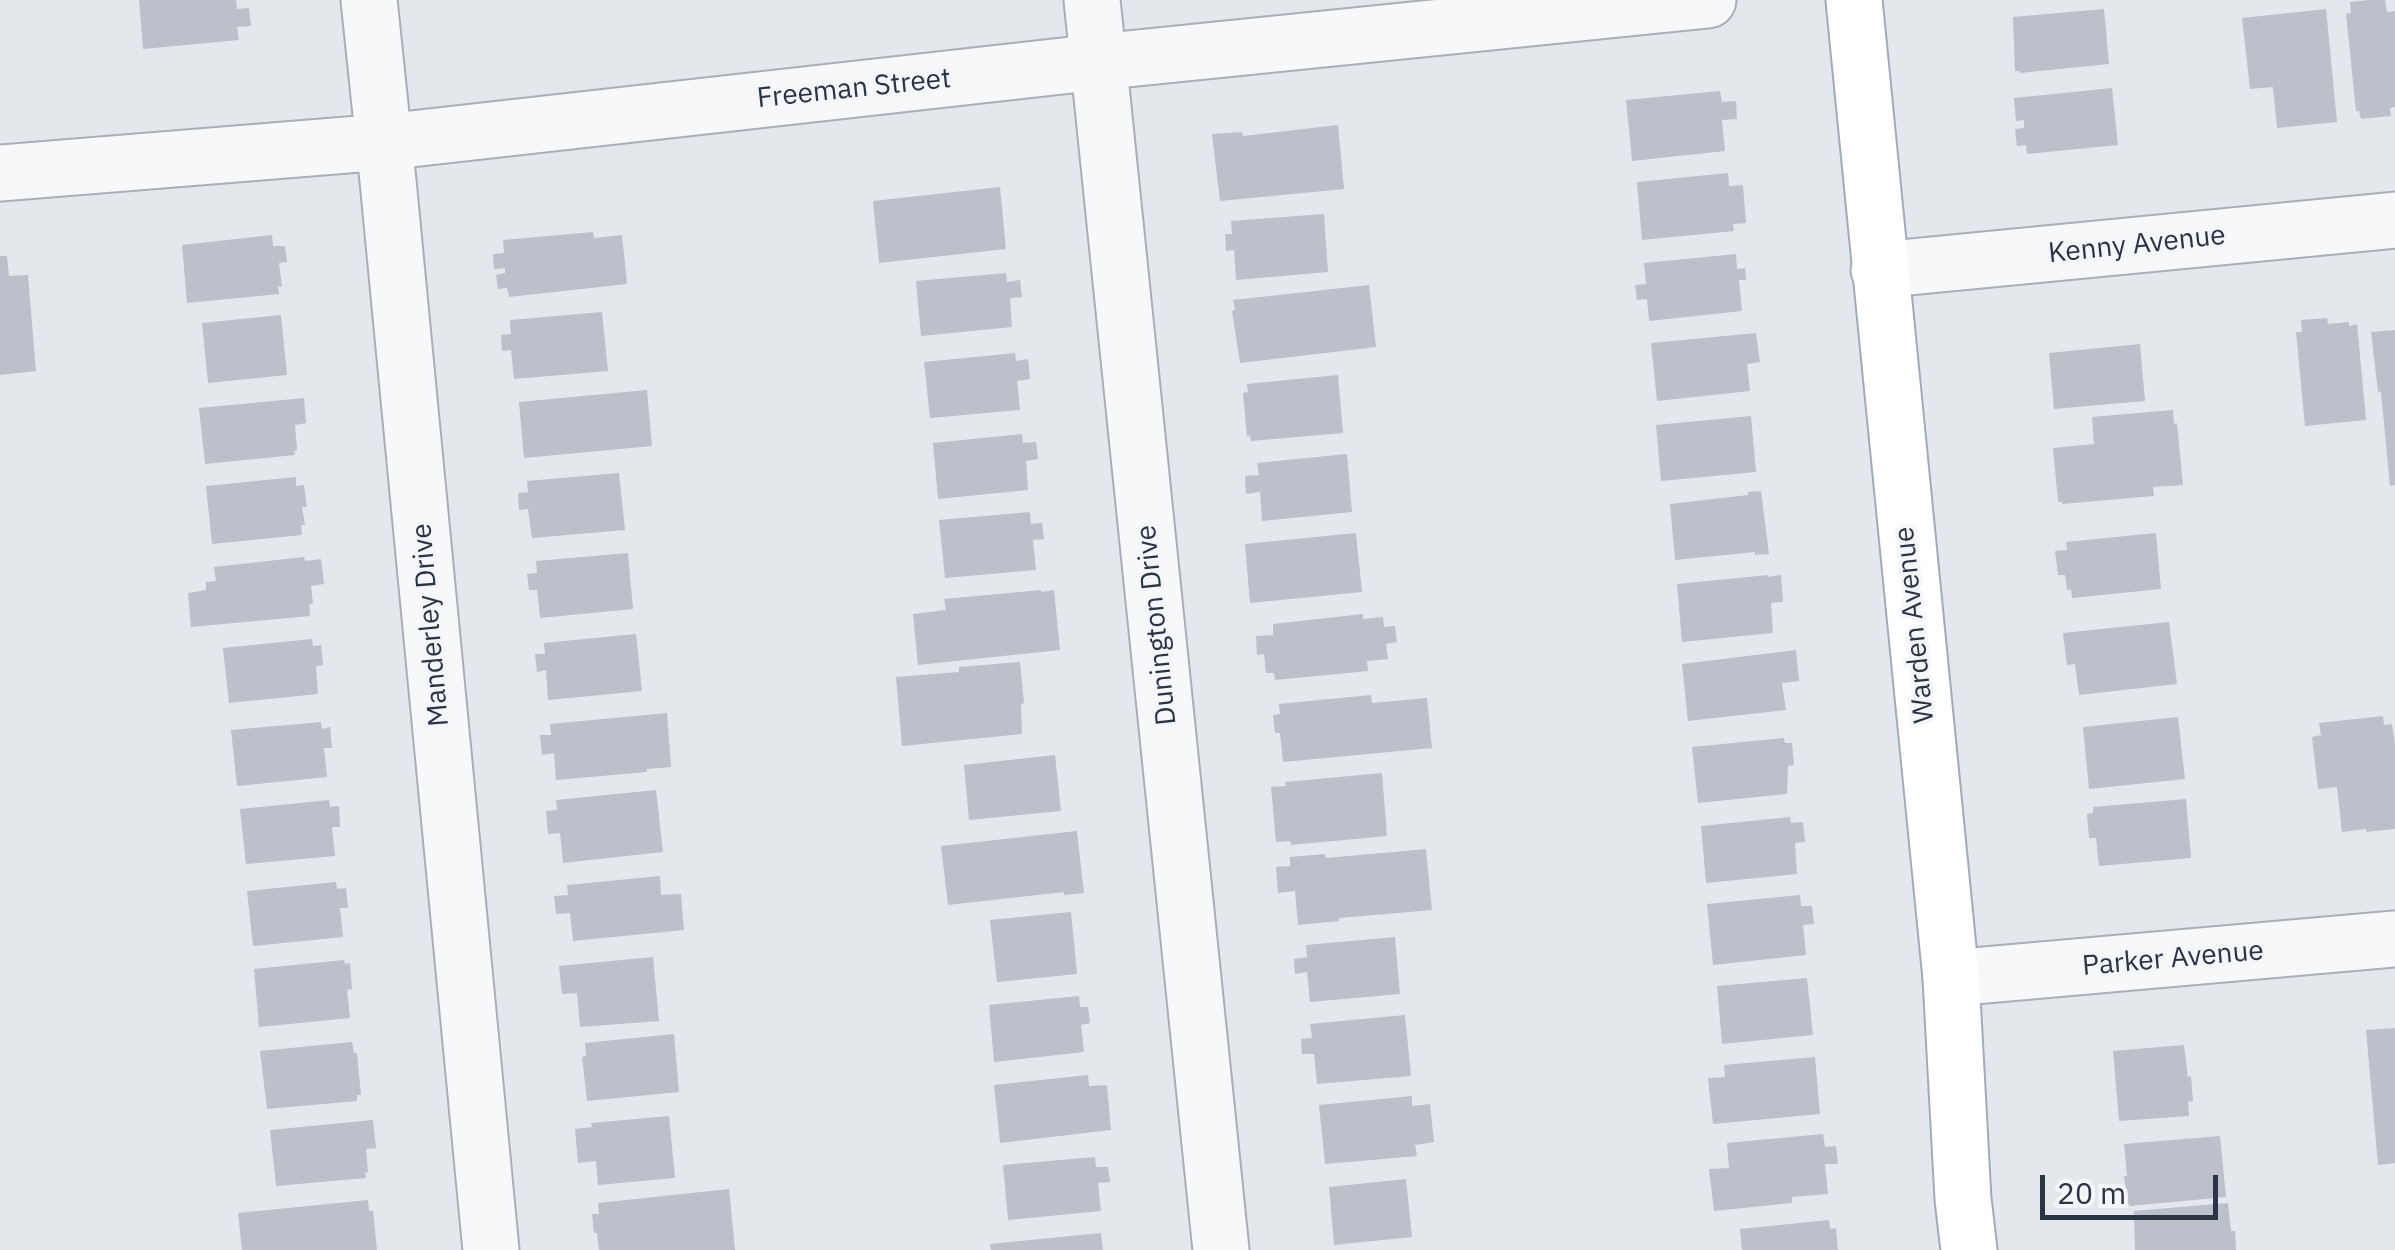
<!DOCTYPE html>
<style>
body{margin:0}
#map{position:relative;width:2395px;height:1250px;overflow:hidden;background:#e4e7ec;font-family:"IBM Plex Sans",sans-serif}
canvas{display:block}
.scale{position:absolute;left:2040px;top:1175px;width:178px;height:45px;box-sizing:border-box;border:5px solid #2b3445;border-top:0;padding-left:12px;font-size:30px;line-height:35px;white-space:nowrap;color:#2b3445;-webkit-text-stroke:8px #f4f6f9;paint-order:stroke}
</style>
<div id="map">
<canvas width="2395" height="1250"></canvas>
<div class="scale">20 m</div>
</div>
<script>
const c = document.querySelector('canvas').getContext('2d');
c.lineJoin = 'round';
function fillPath(path, color) {
  c.fillStyle = color;
  c.fill(path, 'evenodd');
}
function poly(rows) {
  const path = new Path2D();
  for (const r of rows) {
    path.moveTo(r[0], r[1]);
    for (let i = 2; i < r.length; i += 2) path.lineTo(r[i], r[i + 1]);
  }
  return path;
}
function strokePath(path, color, width, dash) {
  c.strokeStyle = color;
  c.lineWidth = width;
  c.lineCap = dash ? 'butt' : 'round';
  c.setLineDash(dash || []);
  c.stroke(path);
}
function label(font, color, halo, rows, align = 'center') {
  c.font = font + ' "IBM Plex Sans",sans-serif';
  c.lineWidth = 8;
  c.setLineDash([]);
  c.textBaseline = 'middle';
  c.strokeStyle = halo;
  c.fillStyle = color;
  for (const [text, x, y, turn = 0] of rows) {
    c.save();
    c.translate(x, y);
    c.rotate((+turn || 0) * Math.PI / 180);
    c.textAlign = isNaN(turn) ? turn : align;
    if (halo) c.strokeText(text, 0, 0);
    c.fillText(text, 0, 0);
    c.restore();
  }
}
const building = poly([
 [139,0,236,0,237,9,249,8,251,26,237,27,239,40,143,49],
 [2370,0,2385,0,2387,12,2395,11,2395,107,2390,108,2391,116,2361,119,2359,111,2356,111,2346,14,2351,13,2350,2],
 [2104,9,2109,64,2020,73,2019,71,2015,71,2013,17],
 [2326,9,2337,122,2277,128,2273,87,2250,89,2242,18],
 [2112,88,2118,145,2027,154,2026,145,2017,146,2015,129,2024,128,2024,120,2016,121,2014,98],
 [1720,91,1722,102,1736,101,1737,119,1722,120,1725,151,1632,161,1626,100],
 [1338,125,1344,189,1220,201,1212,134,1242,132,1243,136],
 [1728,173,1729,186,1743,185,1746,223,1733,224,1734,231,1642,240,1637,182],
 [1000,187,1006,249,879,263,873,201],
 [1324,214,1328,272,1236,280,1234,250,1226,251,1225,234,1232,234,1231,221],
 [593,232,594,238,622,235,627,284,509,297,507,288,498,289,496,275,505,273,505,268,494,269,493,254,504,253,503,240],
 [272,235,273,246,285,246,287,262,279,263,282,287,278,286,279,294,187,303,182,245],
 [1736,254,1737,269,1745,268,1746,280,1739,280,1742,311,1649,321,1647,299,1637,300,1635,285,1646,284,1644,263],
 [0,256,7,256,9,276,28,275,36,371,0,375],
 [1006,273,1007,282,1020,280,1022,297,1010,298,1012,327,921,336,916,281],
 [1369,285,1376,347,1240,363,1232,311,1235,310,1233,300],
 [602,312,608,371,514,379,511,350,502,351,501,335,511,334,510,320],
 [281,315,287,375,208,383,202,323],
 [2327,318,2328,324,2349,322,2349,326,2357,324,2366,420,2305,426,2296,332,2302,332,2301,320],
 [2395,330,2395,485,2390,486,2381,392,2378,392,2371,332],
 [1756,333,1760,362,1747,364,1750,391,1657,401,1651,343],
 [2140,344,2145,401,2054,409,2049,353],
 [1015,353,1016,361,1028,359,1030,379,1017,381,1020,410,930,418,924,362],
 [1338,375,1343,433,1251,441,1250,435,1247,436,1243,393,1248,392,1247,384],
 [647,390,652,446,524,458,519,402],
 [304,398,306,423,295,425,297,450,294,451,295,455,205,464,199,408],
 [2173,410,2174,424,2177,423,2183,485,2153,487,2154,496,2062,504,2062,502,2058,502,2053,448,2094,444,2092,417],
 [1751,416,1756,472,1661,481,1656,425],
 [1022,434,1023,443,1036,442,1038,459,1026,461,1028,490,938,499,933,443],
 [1347,454,1352,512,1262,521,1260,492,1246,494,1245,476,1259,475,1257,463],
 [619,473,625,530,532,538,528,509,519,510,518,493,528,492,527,481],
 [296,477,296,486,304,485,307,507,302,507,305,525,301,525,302,535,212,544,206,486],
 [1761,491,1769,554,1755,555,1755,552,1675,560,1670,504,1748,495,1748,492],
 [1030,512,1031,524,1042,523,1044,539,1033,540,1036,570,945,578,939,520],
 [1356,533,1362,592,1250,603,1245,544],
 [2156,533,2161,589,2072,598,2071,590,2067,590,2065,575,2058,575,2055,551,2067,550,2066,542],
 [628,553,633,609,540,618,537,590,529,590,527,574,537,573,536,561],
 [304,557,305,561,321,559,324,584,311,586,313,604,309,604,310,616,191,627,188,593,206,590,206,582,216,581,214,567],
 [1768,575,1767,577,1781,575,1783,602,1771,603,1773,633,1682,642,1677,584],
 [1041,590,1041,592,1054,590,1060,650,918,665,913,614,946,610,944,599],
 [1363,614,1363,619,1383,617,1384,627,1395,626,1397,642,1386,644,1388,659,1367,661,1368,671,1275,680,1274,673,1266,673,1264,654,1257,655,1256,636,1273,635,1273,624],
 [2169,622,2177,684,2079,695,2075,664,2067,665,2063,633],
 [636,634,642,691,548,700,546,670,537,672,535,654,545,654,544,643],
 [312,639,313,646,321,645,323,665,316,666,318,694,229,703,223,648],
 [1796,650,1799,681,1782,683,1786,710,1688,721,1682,664],
 [1020,662,1024,703,1021,704,1022,734,902,746,896,677,959,672,959,667],
 [1371,695,1372,703,1427,698,1432,748,1283,762,1280,733,1275,733,1273,715,1280,714,1279,704],
 [667,713,671,767,647,769,647,772,556,780,554,753,542,755,540,735,551,735,550,724],
 [2383,716,2384,725,2392,724,2395,744,2395,829,2366,832,2366,829,2342,832,2337,787,2318,789,2312,737,2321,735,2319,723],
 [2178,717,2185,779,2089,789,2083,727],
 [321,722,322,729,330,727,332,748,324,748,327,777,237,786,231,730],
 [1784,738,1785,743,1792,743,1794,765,1788,766,1787,794,1698,803,1692,747],
 [1055,755,1061,811,969,820,964,765],
 [1382,773,1387,836,1291,845,1290,841,1276,842,1271,787,1286,786,1285,782],
 [656,790,663,852,563,863,560,833,548,834,546,811,557,810,556,800],
 [2186,799,2191,858,2099,866,2096,838,2089,838,2087,814,2093,813,2093,807],
 [329,800,330,807,339,806,340,827,332,827,335,856,246,864,240,809],
 [1790,817,1791,823,1803,822,1805,842,1795,843,1797,874,1706,883,1701,826],
 [1077,831,1084,893,1064,895,1064,892,948,905,941,846],
 [1426,849,1432,910,1339,918,1339,921,1298,925,1295,891,1278,893,1276,867,1290,866,1290,857,1325,854,1326,858],
 [660,876,661,895,681,894,684,930,573,941,570,913,556,914,554,896,568,895,567,885],
 [336,882,337,889,346,888,348,908,340,908,343,937,253,946,247,891],
 [1800,895,1801,906,1812,906,1814,924,1803,925,1806,955,1713,965,1707,904],
 [1071,912,1077,974,997,982,990,920],
 [1395,937,1400,994,1310,1002,1307,972,1295,974,1294,959,1307,957,1306,945],
 [653,957,659,1021,580,1027,577,993,562,994,559,966],
 [344,960,345,964,350,963,352,989,347,990,350,1018,259,1027,254,969],
 [1807,978,1813,1035,1722,1044,1717,986],
 [1079,996,1080,1007,1088,1007,1090,1023,1081,1025,1084,1052,994,1062,989,1005],
 [1405,1015,1411,1076,1317,1084,1314,1054,1302,1054,1301,1039,1312,1038,1310,1024],
 [2395,1028,2395,1163,2378,1165,2366,1030],
 [674,1034,679,1092,587,1101,582,1057,586,1056,585,1043],
 [352,1042,354,1053,357,1053,361,1095,357,1095,357,1101,267,1109,260,1051],
 [2184,1045,2188,1077,2191,1076,2193,1101,2188,1102,2189,1116,2119,1121,2113,1051],
 [1815,1057,1820,1114,1713,1124,1708,1078,1725,1077,1724,1065],
 [1088,1075,1089,1086,1107,1085,1111,1130,1000,1143,994,1085],
 [1412,1096,1412,1106,1430,1104,1434,1142,1415,1145,1417,1156,1325,1164,1319,1105],
 [669,1116,675,1178,598,1185,596,1161,578,1163,575,1129,592,1127,591,1123],
 [373,1120,376,1148,366,1149,368,1173,365,1172,366,1178,276,1186,270,1130],
 [1823,1134,1825,1147,1836,1146,1838,1164,1825,1164,1828,1194,1792,1197,1792,1203,1714,1211,1709,1169,1729,1168,1727,1143],
 [2220,1136,2226,1197,2130,1206,2127,1202,2124,1176,2127,1176,2124,1144],
 [1095,1157,1096,1167,1108,1167,1110,1182,1098,1183,1101,1211,1008,1220,1003,1165],
 [1406,1179,1412,1237,1334,1245,1329,1187],
 [729,1189,735,1250,599,1250,597,1233,594,1233,592,1214,599,1214,598,1203],
 [368,1200,369,1211,373,1211,377,1250,242,1250,238,1213],
 [2228,1203,2231,1231,2235,1231,2236,1250,2135,1250,2134,1211],
 [1829,1220,1830,1229,1836,1228,1838,1250,1742,1250,1740,1229],
 [1101,1233,1103,1250,991,1250,990,1244]
]);
const minor = poly([
 [369,0,388,181,491,1250],
 [1092,0,1221,1250],
 [0,173,384,142,1098,62,1708,0],
 [1879,270,2395,220],
 [1951,978,2395,939]
]);
const major = poly([
 [1854,0,1951,978,1963,1199,1969,1250]
]);
const streetNames = [
 ["Freeman Street",854,89,-6],
 ["Kenny Avenue",2137,245,-6],
 ["Manderley Drive",431,625,-95],
 ["Dunington Drive",1157,625,-96],
 ["Warden Avenue",1915,625,-96],
 ["Parker Avenue",2173,959,-5]
];
fillPath(building, '#bbc0ca');
strokePath(minor, '#a9aeb7', 59);
strokePath(major, '#a3abb8', 59);
strokePath(minor, '#f7f8fa', 55);
strokePath(major, '#fff', 55);
label('28px', '#2b3445', '#f4f6f9', streetNames);
</script>
